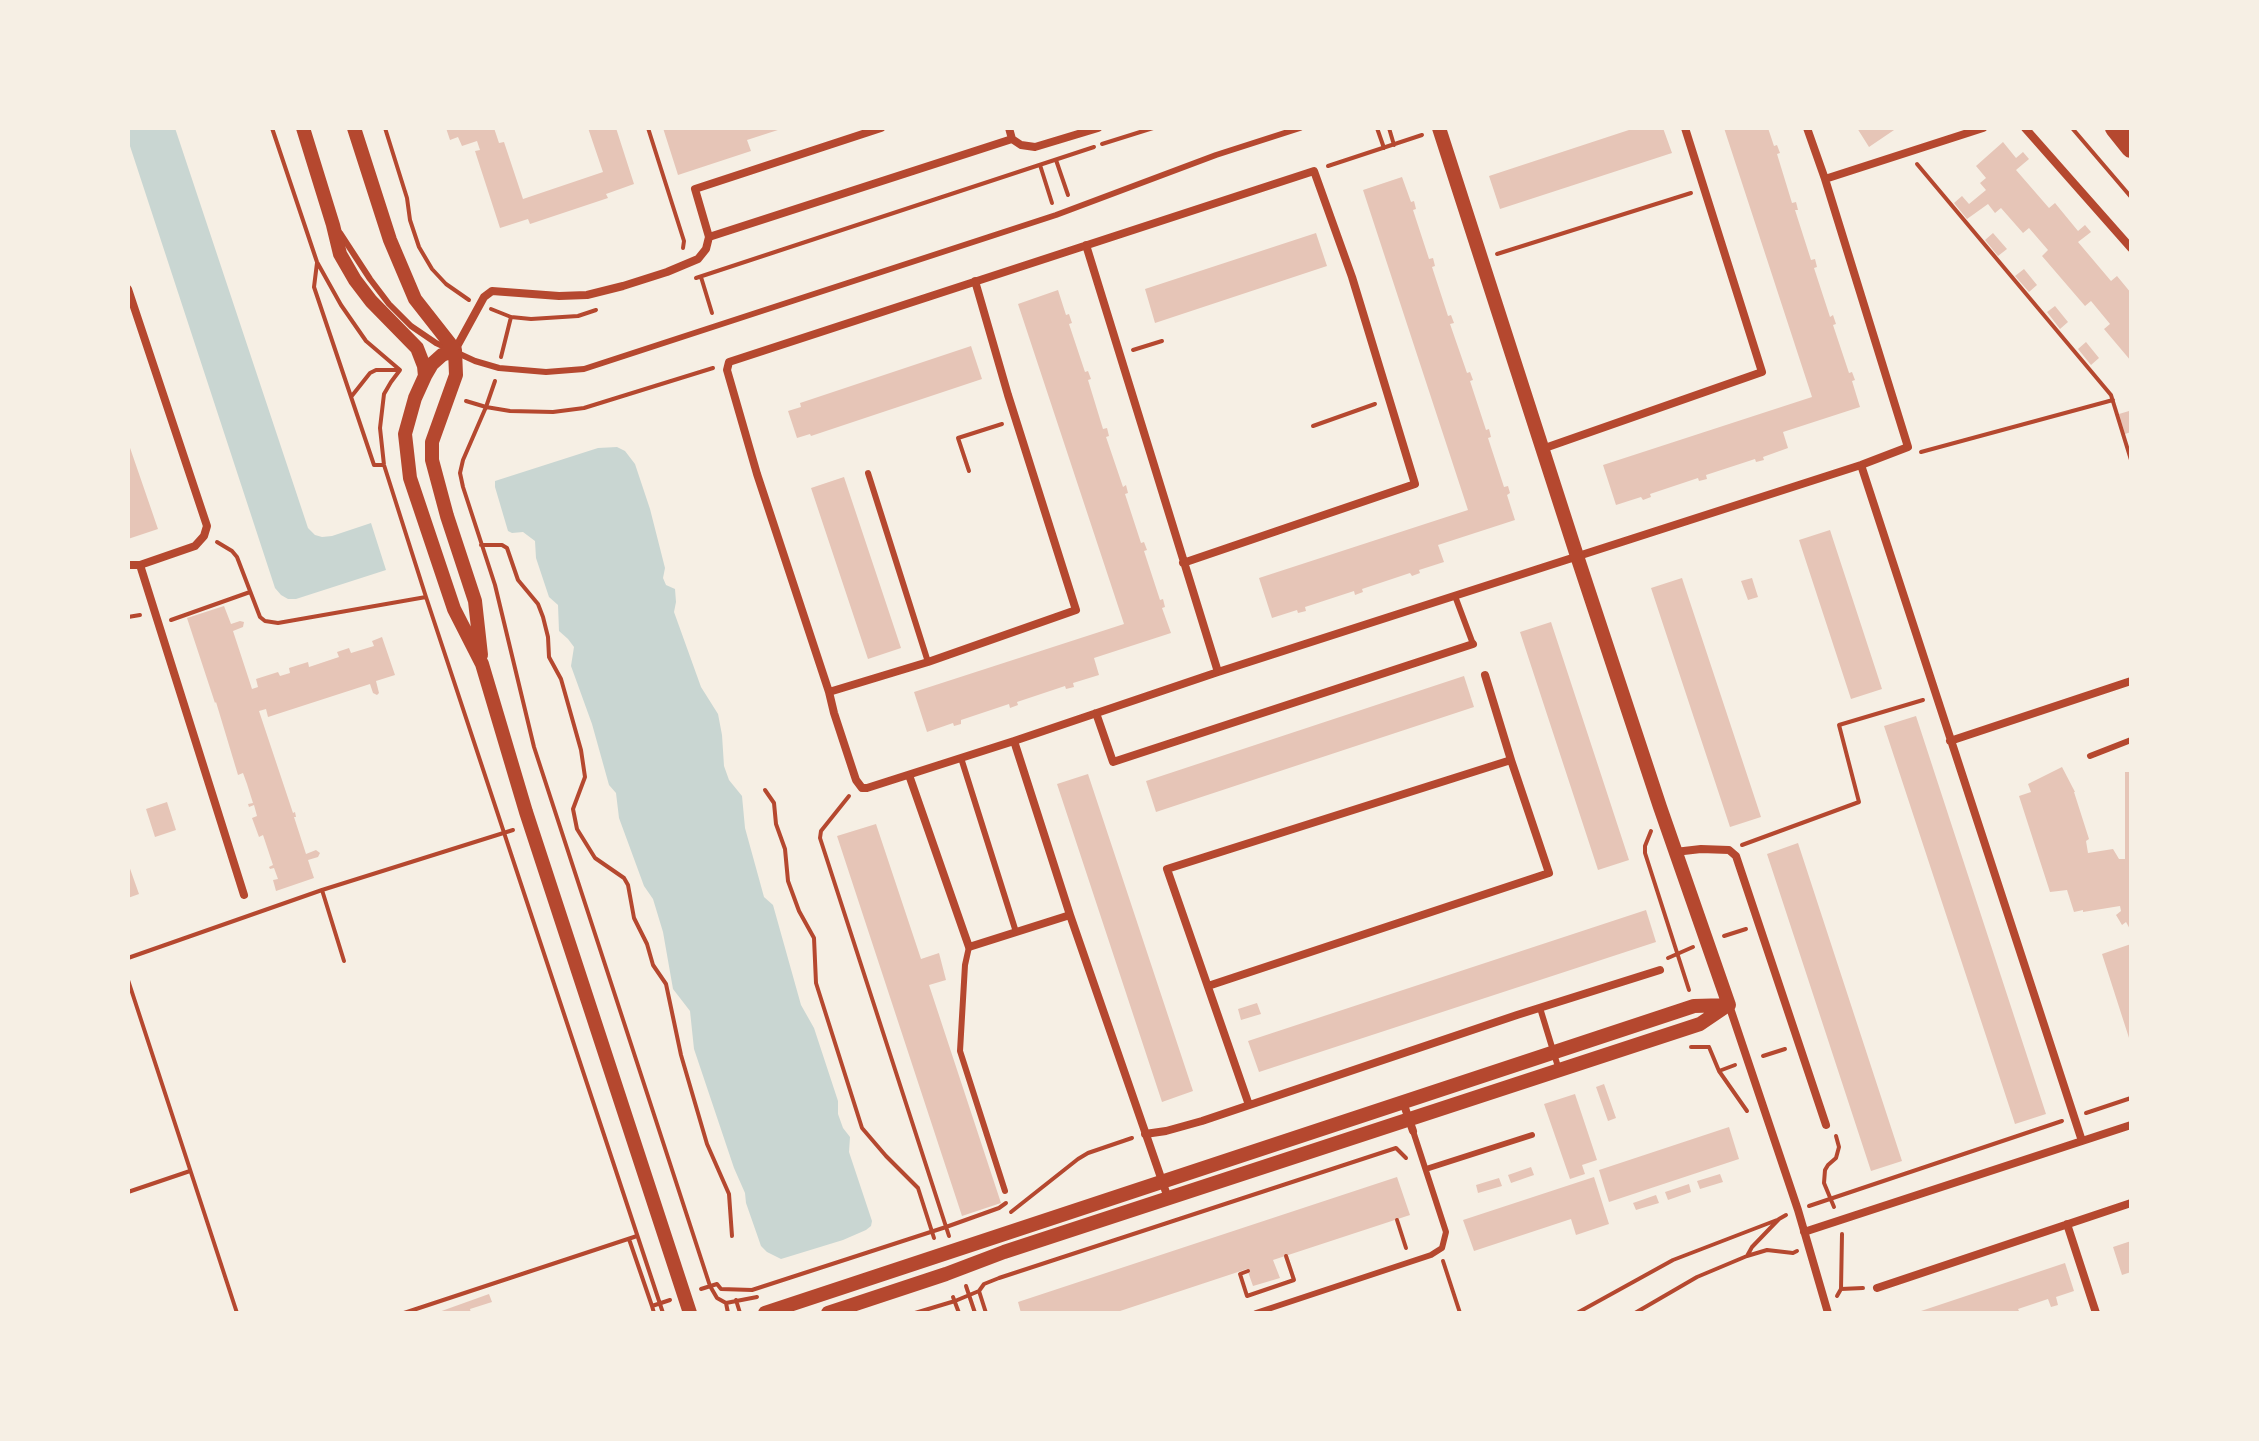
<!DOCTYPE html>
<style>
body{margin:0}
#map{position:relative;width:2259px;height:1441px;overflow:hidden;background:#f6efe4;font-family:"Source Serif 4",serif}
canvas{display:block}
.frame{position:absolute;inset:0;border:130px solid #f6efe4;pointer-events:none}
</style>
<div id="map">
<canvas width="2259" height="1441"></canvas>
<div class="frame"></div>
</div>
<script>
const c = document.querySelector('canvas').getContext('2d');
c.lineJoin = 'round';
function fillPath(path, color) {
  c.fillStyle = color;
  c.fill(path, 'evenodd');
}
function poly(rows) {
  const path = new Path2D();
  for (const r of rows) {
    path.moveTo(r[0], r[1]);
    for (let i = 2; i < r.length; i += 2) path.lineTo(r[i], r[i + 1]);
  }
  return path;
}
function strokePath(path, color, width, dash) {
  c.strokeStyle = color;
  c.lineWidth = width;
  c.lineCap = dash ? 'butt' : 'round';
  c.setLineDash(dash || []);
  c.stroke(path);
}
const water = poly([
 [128,128,175,128,308,528,315,535,322,537,332,536,371,523,386,570,296,599,288,599,281,595,275,588,128,140],
 [617,447,625,451,635,464,650,509,665,568,663,578,666,585,675,589,676,602,674,612,701,687,718,714,722,735,724,766,729,780,742,796,745,828,764,897,773,905,801,1005,814,1028,838,1101,838,1114,843,1128,850,1137,849,1152,872,1221,871,1226,866,1230,843,1240,781,1259,767,1252,761,1246,746,1203,745,1193,734,1168,694,1049,690,1011,673,989,663,932,653,899,644,886,619,818,616,793,609,785,592,724,571,666,574,647,568,639,559,631,558,605,549,597,536,558,535,541,523,532,512,533,508,531,495,487,495,481,598,448]
]);
const building = poly([
 [446,128,473,128,474,130,494,128,499,143,504,142,523,199,603,172,588,128,616,128,634,184,606,194,608,198,530,224,528,219,500,228,475,151,480,150,477,141,462,146,458,137,450,140],
 [663,128,780,128,781,129,747,140,751,151,678,175],
 [1635,128,1663,128,1672,153,1500,209,1489,176],
 [1724,128,1768,128,1774,146,1777,145,1780,153,1777,154,1792,203,1796,202,1798,210,1795,210,1811,260,1815,259,1817,267,1814,268,1830,317,1833,315,1836,324,1833,325,1849,373,1852,372,1855,380,1852,381,1860,407,1783,432,1788,448,1763,457,1764,460,1756,462,1755,459,1706,475,1707,479,1699,481,1698,478,1650,494,1651,497,1643,500,1641,497,1616,505,1603,465,1812,397],
 [1857,128,1897,128,1869,147],
 [2003,142,2016,158,2023,152,2029,159,2016,170,2049,208,2055,203,2078,231,2085,225,2091,232,2078,242,2111,281,2117,276,2131,293,2131,361,2104,329,2110,324,2091,301,2085,306,2042,256,2048,250,2029,228,2023,233,2001,208,1995,213,1988,204,1967,219,1954,203,1962,196,1969,204,1986,190,1980,183,1986,178,1976,166],
 [1402,177,1411,202,1414,201,1416,209,1413,210,1429,259,1433,258,1435,266,1432,267,1448,316,1451,315,1454,323,1450,324,1467,373,1470,372,1473,380,1470,381,1486,430,1489,429,1491,437,1488,438,1504,487,1508,486,1510,493,1507,495,1515,520,1438,545,1444,562,1419,570,1420,573,1412,576,1410,573,1362,589,1363,592,1355,595,1354,591,1305,607,1306,611,1298,613,1297,610,1272,618,1259,578,1468,510,1363,190],
 [1316,233,1327,266,1155,323,1145,289],
 [1993,233,2007,249,1998,256,1985,240],
 [2024,269,2037,285,2029,292,2015,276],
 [1058,290,1066,315,1069,314,1072,323,1069,324,1085,372,1088,371,1091,379,1088,380,1103,429,1107,428,1109,436,1106,437,1123,487,1126,485,1128,493,1125,494,1141,543,1144,542,1147,550,1144,551,1160,600,1163,599,1165,607,1162,608,1171,633,1094,658,1099,675,1073,683,1074,687,1066,689,1065,686,1017,702,1018,705,1010,708,1009,704,961,720,961,724,954,726,953,723,927,732,914,692,1124,624,1018,304],
 [2055,306,2068,322,2060,329,2047,312],
 [2086,342,2099,358,2091,365,2078,349],
 [971,346,982,379,811,436,810,434,797,438,788,411,801,407,800,403],
 [2129,411,2131,432,2125,434,2119,414],
 [128,442,158,529,128,539],
 [844,477,901,648,868,659,811,488],
 [1830,530,1882,689,1851,699,1799,540],
 [1682,578,1761,817,1730,827,1651,588],
 [1752,578,1758,597,1748,600,1741,581],
 [224,606,231,624,240,621,244,622,243,627,233,631,252,689,258,687,256,679,278,672,280,676,290,673,289,668,308,662,309,667,339,657,337,652,349,648,351,653,374,646,372,641,382,637,395,675,376,681,379,693,377,695,373,693,370,684,268,717,266,709,259,711,293,813,295,812,296,817,294,817,306,854,316,850,320,853,318,857,308,860,314,878,276,891,273,880,278,879,274,868,270,869,269,867,273,865,263,835,259,837,252,818,257,816,254,805,249,807,248,804,253,803,247,784,243,773,238,775,216,702,215,703,187,618],
 [1551,622,1629,860,1598,870,1520,632],
 [1464,676,1474,707,1156,812,1146,781],
 [1916,716,2046,1114,2015,1124,1884,726],
 [2062,767,2075,792,2074,792,2089,839,2086,841,2088,853,2113,849,2119,859,2125,859,2125,772,2131,772,2131,931,2126,922,2122,925,2116,915,2121,911,2120,906,2083,912,2083,910,2074,912,2067,890,2050,892,2019,796,2031,792,2028,784],
 [1088,774,1193,1091,1162,1102,1057,784],
 [167,802,176,830,155,837,146,809],
 [876,824,921,959,939,953,946,980,929,985,1001,1203,962,1216,837,836],
 [1798,843,1902,1161,1871,1171,1767,854],
 [128,863,139,894,128,898],
 [1646,910,1656,942,1259,1072,1248,1041],
 [2131,944,2131,1040,2130,1041,2102,954],
 [1257,1003,1261,1014,1241,1020,1238,1009],
 [1604,1084,1616,1118,1608,1121,1596,1087],
 [1575,1094,1597,1160,1582,1165,1585,1174,1570,1179,1544,1104],
 [1729,1127,1739,1159,1609,1202,1599,1170],
 [1531,1167,1534,1175,1511,1183,1508,1175],
 [1720,1174,1723,1182,1700,1189,1697,1181],
 [1397,1177,1410,1215,1273,1260,1280,1278,1253,1286,1247,1269,1114,1313,1021,1313,1018,1302],
 [1594,1177,1609,1224,1576,1235,1571,1219,1474,1251,1463,1220],
 [1499,1178,1502,1186,1478,1193,1476,1185],
 [1689,1184,1691,1192,1668,1200,1665,1192],
 [1656,1195,1659,1203,1636,1210,1633,1203],
 [2131,1241,2131,1272,2122,1275,2113,1247],
 [2065,1263,2074,1291,2056,1297,2058,1305,2051,1307,2048,1299,2018,1309,2020,1313,1915,1313],
 [489,1294,492,1302,470,1309,471,1313,436,1313]
]);
const path = poly([
 [272,128,317,262,341,305,366,341,400,370],
 [385,128,407,198,410,220,419,247,432,269,446,284,469,300],
 [648,128,684,241,683,248],
 [1377,128,1384,148],
 [1389,128,1394,145],
 [2072,128,2131,197],
 [1102,144,1153,128],
 [1056,160,1068,195],
 [1917,164,2111,395,2131,460],
 [1040,165,1052,203],
 [1328,166,1422,135],
 [1497,254,1691,193],
 [317,263,314,287,374,465,384,465],
 [701,277,712,313],
 [696,278,1094,147],
 [491,309,511,317,531,319,578,316,596,310],
 [1133,350,1162,341],
 [501,357,511,317],
 [400,370,391,382,384,394,380,428,384,465,426,597,663,1313],
 [495,381,486,407,463,460,460,473,463,487,495,585,534,747,710,1286,717,1298],
 [351,397,370,373,376,370,398,370],
 [466,401,486,407,510,411,553,412,584,408,713,368],
 [1313,426,1375,404],
 [1921,452,2113,400],
 [969,471,958,438,1002,424],
 [217,542,232,551,237,557,260,617,265,621,278,623,426,597],
 [481,545,502,545,507,548,518,580,538,604,543,617,548,637,549,657,561,679,581,750,585,777,573,809,577,829,595,858,624,878,628,885,634,918,647,944,653,965,666,984,681,1055,707,1144,729,1194,732,1236],
 [128,617,140,615],
 [171,620,250,592],
 [765,790,774,803,776,824,785,849,788,881,799,911,814,938,816,983,862,1128,886,1156,918,1188,934,1238],
 [849,796,821,831,820,838,949,1236],
 [1651,831,1645,846,1645,853,1689,990],
 [1742,845,1859,802,1839,725,1923,700],
 [322,890,344,961],
 [1724,936,1746,929],
 [128,958,322,890,513,830],
 [1668,958,1693,947],
 [128,980,237,1313],
 [1691,1047,1709,1047],
 [1709,1047,1719,1071,1747,1111],
 [1763,1056,1785,1049],
 [1719,1071,1735,1065],
 [2086,1113,2131,1098],
 [128,1192,190,1171],
 [1809,1206,2062,1121],
 [1834,1207,1824,1183,1825,1170,1828,1165,1836,1158,1839,1147,1836,1136],
 [1011,1212,1078,1159,1088,1153,1132,1138],
 [1397,1220,1406,1248],
 [629,1239,652,1306],
 [1747,1256,1752,1247,1779,1219,1786,1215],
 [1443,1261,1460,1313],
 [1248,1271,1240,1274,1247,1296,1294,1280,1286,1256],
 [966,1286,975,1313],
 [701,1289,717,1284,721,1289,752,1290,946,1227,999,1208,1006,1203],
 [1841,1289,1863,1288],
 [979,1291,986,1313],
 [1837,1296,1841,1289,1842,1234],
 [953,1297,959,1313],
 [717,1298,726,1303,757,1297],
 [736,1300,740,1313],
 [726,1303,728,1313],
 [404,1313,637,1236],
 [654,1313,652,1306,670,1300],
 [915,1313,955,1301,979,1291,984,1284,999,1278,1396,1148,1406,1158],
 [1577,1313,1673,1260,1777,1220],
 [1635,1313,1697,1277,1747,1256,1767,1250,1793,1253,1797,1251]
]);
const service = poly([
 [340,233,370,279,389,304,411,326,436,343,475,361,499,368,546,372,584,369,1056,215,1216,155,1300,128],
 [868,473,928,662],
 [1455,596,1473,644],
 [2090,756,2131,740],
 [961,758,1016,932],
 [969,947,965,965,960,1051,1005,1191],
 [1540,1008,1559,1070],
 [1426,1169,1532,1135],
 [1256,1313,1431,1255,1442,1248,1446,1232,1413,1131]
]);
const minor = poly([
 [1009,128,1012,139,1021,145,1035,147,1098,128],
 [2025,128,2131,248],
 [1825,179,1983,128],
 [709,237,695,189,881,128],
 [1086,245,1218,672],
 [128,289,207,526,204,536,195,546,140,565,128,565],
 [455,350,484,297,492,291,559,296,587,295,623,286,667,272,698,259,706,249,709,237,1012,139],
 [1542,449,1762,372,1685,128],
 [1861,465,2082,1141],
 [1183,563,1415,484,1352,277,1314,171,729,362,727,370,757,474,829,692,834,713,856,780,862,788,867,788,1014,741,1218,672,1861,465,1908,447,1825,179,1807,128],
 [140,565,244,895],
 [1485,675,1511,760],
 [829,692,928,662,1076,610,1008,395,975,281],
 [1096,713,1113,762,1473,644],
 [1014,741,1070,915,1168,1198],
 [1950,741,2131,681],
 [909,775,969,947,1070,915],
 [1675,852,1701,849,1729,850,1736,856,1826,1125],
 [1208,986,1549,873,1511,760,1167,869,1249,1105],
 [1729,1005,1798,1210,1828,1313],
 [1403,1102,1413,1131],
 [1145,1134,1166,1131,1202,1121,1517,1015,1660,970],
 [2067,1224,2096,1313],
 [1804,1232,2131,1125],
 [1877,1288,2131,1203]
]);
const tertiary = poly([
 [303,128,333,225,340,254,355,280,371,301,417,348,424,366,425,376],
 [354,128,390,240,415,299,455,350],
 [1439,128,1577,556,1660,807,1729,1005],
 [455,350,442,355,432,364,425,376,415,398,405,434,410,478,454,609,482,664,526,812,690,1313],
 [455,350,456,375,432,442,432,460,447,516,475,601,481,655],
 [765,1313,1694,1006,1729,1005],
 [828,1313,946,1274,1004,1252,1700,1024,1728,1005]
]);
const primary = poly([
 [2115,128,2131,148]
]);
fillPath(water, '#c9d6d2');
fillPath(building, '#e6c5b7');
strokePath(path, '#b5482f', 4);
strokePath(service, '#b5482f', 6);
strokePath(minor, '#b5482f', 8);
strokePath(tertiary, '#b5482f', 14);
strokePath(primary, '#b5482f', 20);
</script>
